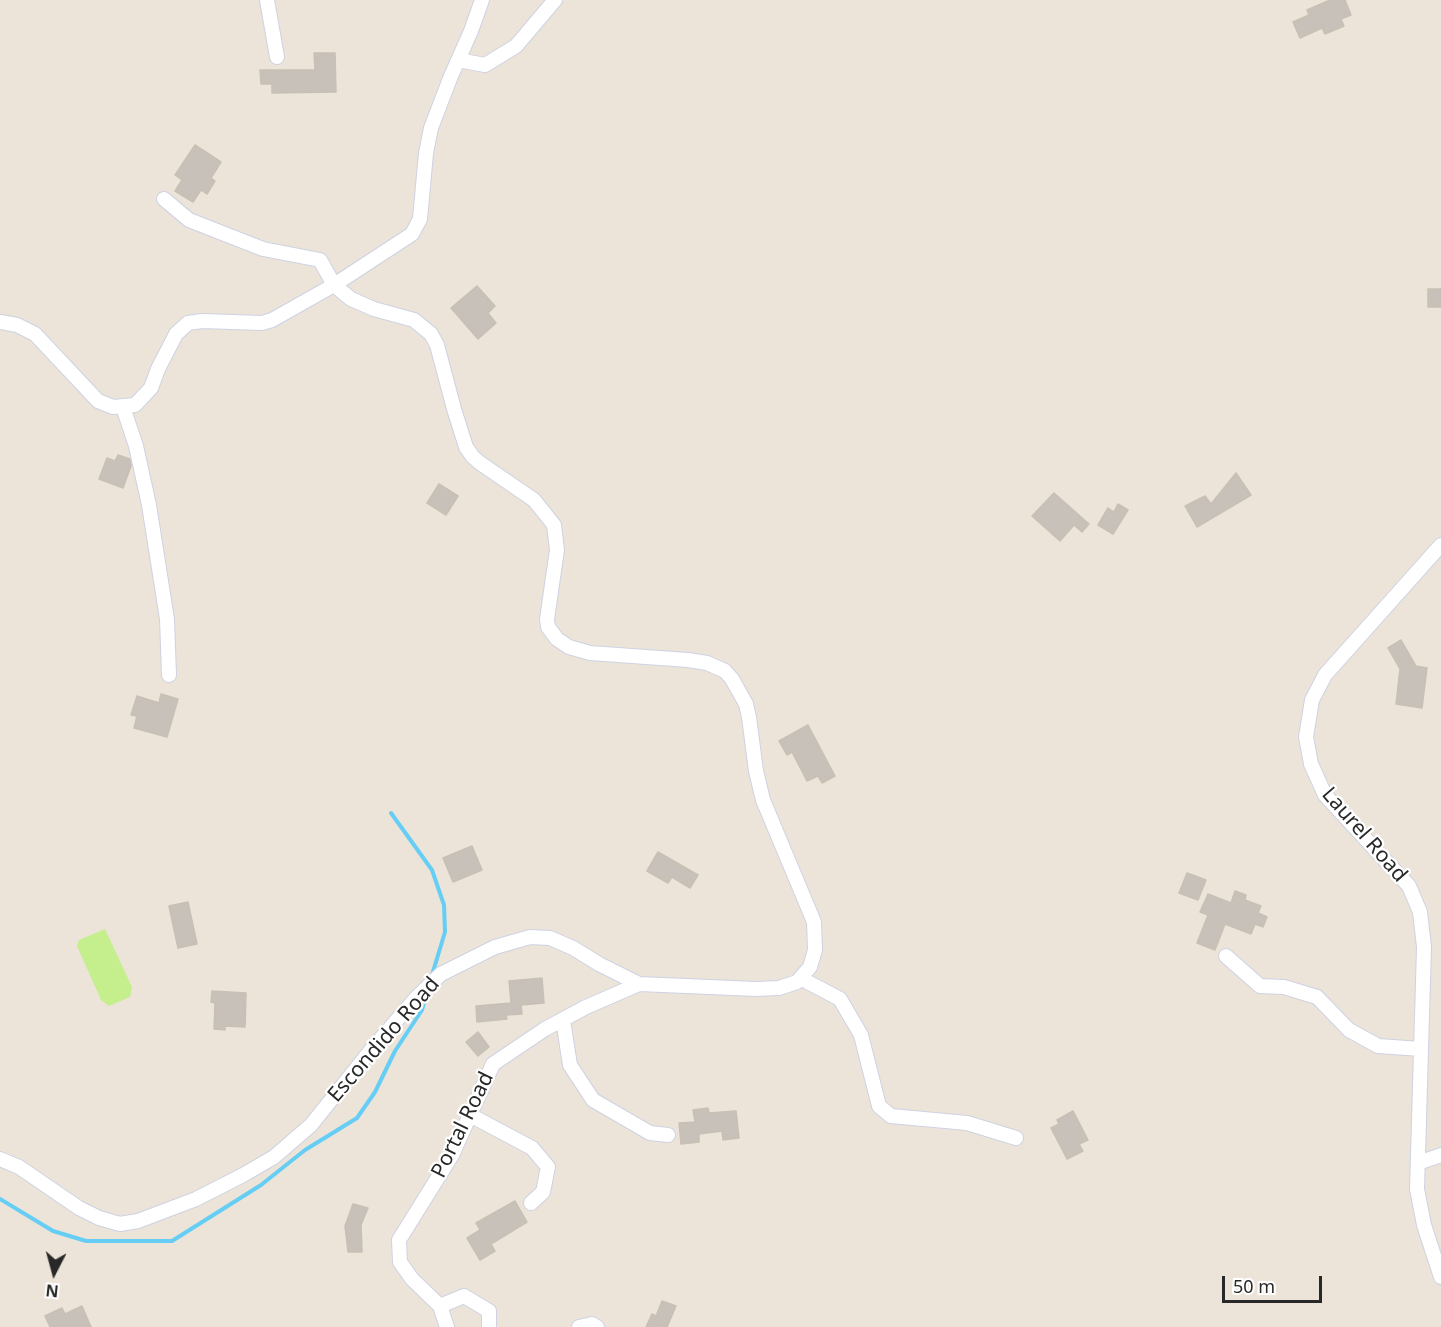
<!DOCTYPE html>
<style>
body{margin:0}
#map{position:relative;width:1441px;height:1327px;overflow:hidden;background:#ece4d9;font-family:"Noto Sans",sans-serif}
canvas{display:block}
.north{position:absolute;left:24px;top:1243px;width:60px;height:60px;-webkit-text-stroke:4px #fff;paint-order:stroke;rotate:186deg;font-size:16px;font-weight:700;line-height:24px;text-align:center;color:#282828}
.north::after{content:'';display:block;margin:auto;width:21px;height:27px;background:#282828;clip-path:polygon(50% 0,100% 100%,50% 72%,0 100%)}
.scale{position:absolute;left:1222px;top:1276px;width:100px;height:27px;box-sizing:border-box;border:3px solid #282828;border-top:0;padding-left:8px;font-size:18px;line-height:21px;white-space:nowrap;color:#282828;-webkit-text-stroke:4px #fff;paint-order:stroke}
</style>
<div id="map">
<canvas width="1441" height="1327"></canvas>
<div class="north">N</div>
<div class="scale">50 m</div>
</div>
<script>
const c = document.querySelector('canvas').getContext('2d');
c.lineJoin = 'round';
function fillPath(path, color) {
  c.fillStyle = color;
  c.fill(path, 'evenodd');
}
function poly(rows) {
  const path = new Path2D();
  for (const r of rows) {
    path.moveTo(r[0], r[1]);
    for (let i = 2; i < r.length; i += 2) path.lineTo(r[i], r[i + 1]);
  }
  return path;
}
function strokePath(path, color, width, dash) {
  c.strokeStyle = color;
  c.lineWidth = width;
  c.lineCap = dash ? 'butt' : 'round';
  c.setLineDash(dash || []);
  c.stroke(path);
}
function label(font, color, halo, rows, align = 'center') {
  c.font = font + ' "Noto Sans",sans-serif';
  c.lineWidth = 4.5;
  c.setLineDash([]);
  c.textBaseline = 'middle';
  c.strokeStyle = halo;
  c.fillStyle = color;
  for (const [text, x, y, turn = 0] of rows) {
    c.save();
    c.translate(x, y);
    c.rotate((+turn || 0) * Math.PI / 180);
    c.textAlign = isNaN(turn) ? turn : align;
    if (halo) c.strokeText(text, 0, 0);
    c.fillText(text, 0, 0);
    c.restore();
  }
}
const pitch = poly([
 [105,929,132,987,130,997,109,1006,101,1000,77,946,79,940]
]);
const stream = poly([
 [391,813,432,870,444,905,445,932,432,975],
 [0,1199,53,1231,86,1241,172,1241,261,1185,305,1150,357,1118,375,1092,395,1051,422,1010,426,996]
]);
const building = poly([
 [1330,0,1345,0,1351,15,1341,19,1344,26,1325,34,1322,28,1300,38,1293,22,1309,15,1307,10,1330,0],
 [314,53,335,53,336,92,272,93,272,84,261,84,260,70,315,70,314,53],
 [195,145,221,162,211,178,215,181,207,194,201,190,193,202,175,191,182,180,175,175,195,145],
 [477,286,495,306,488,313,496,323,478,339,451,308,477,286],
 [1428,289,1441,289,1441,307,1428,307,1428,289],
 [118,455,130,459,131,466,123,488,99,479,107,458,115,461,118,455],
 [1236,473,1251,495,1197,527,1185,506,1205,496,1211,504,1236,473],
 [439,484,458,496,446,515,427,503,439,484],
 [1054,493,1089,524,1082,532,1074,525,1060,541,1032,516,1054,493],
 [1118,504,1128,510,1113,534,1098,525,1108,508,1114,512,1118,504],
 [1401,640,1416,666,1427,668,1422,708,1396,704,1400,669,1388,648,1401,640],
 [161,694,178,699,167,737,134,728,137,716,131,715,137,696,159,703,161,694],
 [808,725,835,776,822,783,818,776,807,781,792,752,787,755,779,741,808,725],
 [472,846,482,870,453,882,443,858,472,846],
 [658,852,698,875,690,888,672,877,668,883,647,871,658,852],
 [1187,873,1206,880,1198,900,1179,893,1187,873],
 [1235,891,1246,895,1245,900,1261,906,1258,913,1267,917,1263,927,1255,924,1251,934,1225,924,1215,950,1197,943,1208,915,1200,912,1208,894,1231,903,1235,891],
 [188,902,197,944,178,948,169,906,188,902],
 [542,978,544,1003,521,1005,522,1014,506,1015,507,1019,477,1022,476,1006,511,1003,509,981,542,978],
 [212,991,246,993,245,1027,225,1026,225,1030,214,1029,215,1003,211,1002,212,991],
 [478,1032,489,1047,478,1056,466,1042,478,1032],
 [708,1108,709,1113,736,1111,739,1138,723,1140,722,1131,699,1134,699,1142,681,1144,679,1123,695,1122,693,1110,708,1108],
 [1073,1111,1088,1140,1079,1144,1083,1151,1067,1159,1051,1128,1059,1124,1057,1120,1073,1111],
 [515,1201,527,1222,491,1244,495,1251,480,1260,467,1238,480,1230,476,1223,515,1201],
 [353,1204,368,1208,361,1225,362,1252,348,1252,345,1226,353,1204],
 [662,1301,676,1306,667,1327,646,1327,652,1314,656,1316,662,1301],
 [82,1306,91,1327,50,1327,45,1316,62,1308,65,1314,82,1306]
]);
const street = poly([
 [267,0,277,57],
 [458,60,485,65,516,46,555,0],
 [0,322,17,325,35,334,98,401,113,407,135,405,151,388,158,369,176,334,188,323,202,321,262,323,272,320,334,285,412,234,420,219,426,153,431,128,451,76,471,31,482,0],
 [123,407,136,446,149,505,167,619,169,675],
 [1441,545,1325,675,1312,700,1306,737,1311,764,1325,795,1409,886,1420,912,1424,947,1417,1189,1424,1225,1441,1277],
 [1226,956,1260,986,1284,987,1317,997,1349,1030,1378,1046,1421,1049],
 [802,979,840,999,861,1035,879,1106,891,1116,967,1123,1016,1138],
 [563,1020,570,1065,593,1100,650,1133,668,1135],
 [470,1115,532,1148,548,1167,543,1192,531,1203],
 [0,1159,19,1167,79,1208,99,1218,120,1224,138,1221,196,1199,243,1175,274,1157,311,1125,371,1050,416,998,441,974,495,947,530,937,550,938,573,948,599,964,639,984,756,989,779,988,797,982,810,967,815,950,814,922,763,800,756,771,749,717,746,704,732,679,725,671,707,663,688,660,590,653,569,647,557,639,548,627,547,619,557,550,554,525,534,500,480,463,473,457,466,447,454,409,437,345,431,334,414,320,374,309,351,299,334,285,320,260,263,249,189,220,164,199],
 [1418,1163,1441,1155],
 [440,1306,464,1296,489,1311,489,1327],
 [447,1327,440,1306,412,1279,400,1262,399,1240,452,1155,493,1064,545,1029,586,1007,639,984],
 [579,1327,592,1324,597,1327]
]);
const streetNames = [
 ["Laurel Road",1364,835,49],
 ["Escondido Road",384,1040,-49],
 ["Portal Road",463,1125,-64]
];
fillPath(pitch, '#c5ee8d');
strokePath(stream, '#66cef4', 4);
fillPath(building, '#c7c1b9');
strokePath(building, '#c7c0b3', 1.5);
strokePath(street, '#ced2e2', 16);
strokePath(street, '#fff', 14);
label('21px', '#282828', '#fff', streetNames);
</script>
